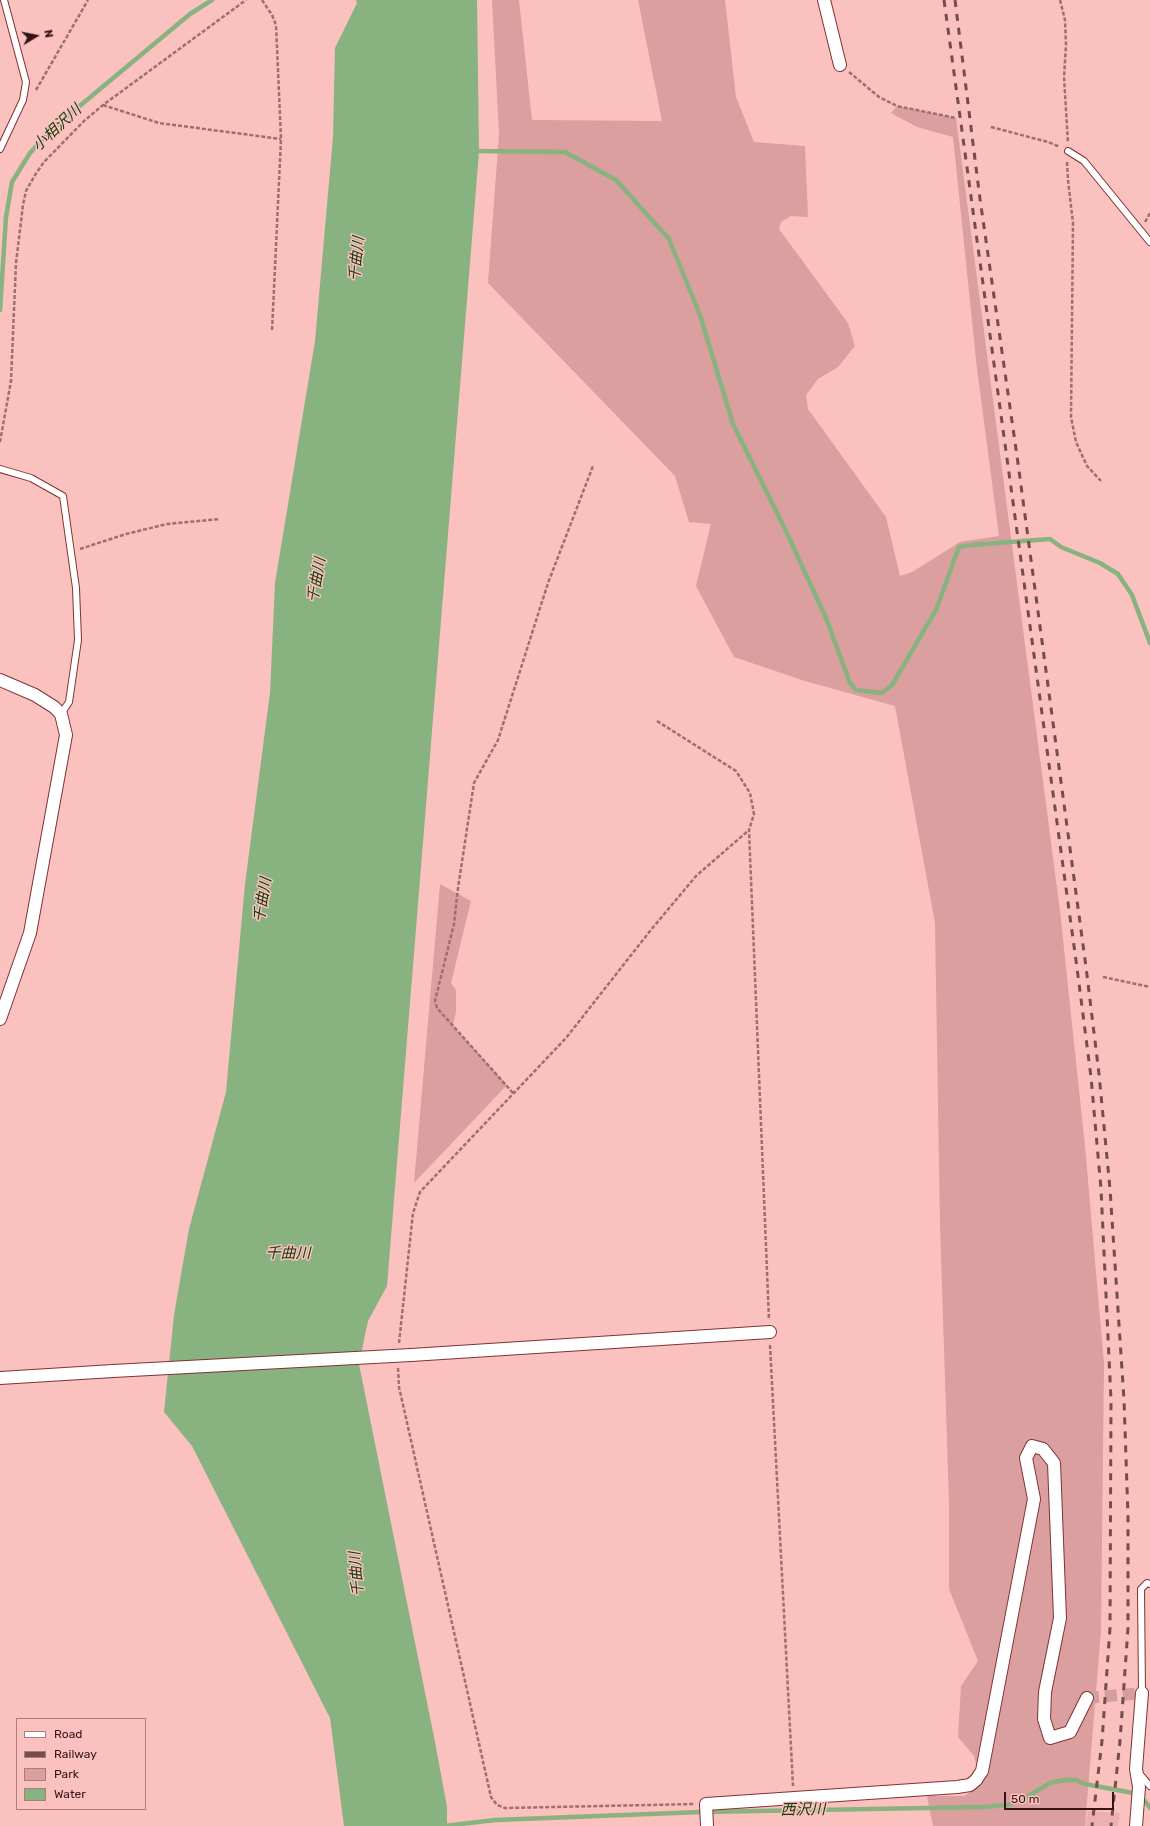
<!DOCTYPE html>
<meta charset="utf-8">
<style>
body{margin:0}
#map{position:relative;width:1150px;height:1826px;overflow:hidden;background:#fac1bf;font-family:Rubik,sans-serif}
canvas{display:block}
.legend{position:absolute;left:16px;top:1718px;width:130px;height:92px;box-sizing:border-box;background:#fac1bf;border:1px solid #ac7c7b;margin:0;padding:5px 7px;list-style:none;font-size:12px;color:#361415}
.legend li{display:flex;align-items:center;gap:8px;height:20px}
.legend b{width:20px;border:1px solid #ac7c7b}
.north{position:absolute;left:16px;top:16px;width:40px;height:40px;-webkit-text-stroke:3px #fac1bf;paint-order:stroke;rotate:80deg;font-size:11px;font-weight:700;line-height:16px;text-align:center;color:#361415}
.north::after{content:'';display:block;margin:auto;width:14px;height:18px;background:#361415;clip-path:polygon(50% 0,100% 100%,50% 72%,0 100%)}
.scale{position:absolute;left:1004px;top:1792px;width:110px;height:18px;box-sizing:border-box;border:2px solid #361415;border-top:0;padding-left:5px;font-size:12px;line-height:14px;white-space:nowrap;color:#361415;-webkit-text-stroke:3px #fac1bf;paint-order:stroke}
</style>
<div id="map">
<canvas width="1150" height="1826"></canvas>
<ul class="legend">
<li><b style="height:5px;background:#fff"></b>Road</li>
<li><b style="height:5px;background:#764d4d"></b>Railway</li>
<li><b style="height:11px;background:#da9f9e"></b>Park</li>
<li><b style="height:11px;background:#89b281"></b>Water</li>
</ul>
<div class="north">N</div>
<div class="scale">50 m</div>
</div>
<script>
const c = document.querySelector('canvas').getContext('2d');
c.lineJoin = 'round';
function fillPath(path, color) {
  c.fillStyle = color;
  c.fill(path, 'evenodd');
}
function poly(rows) {
  const path = new Path2D();
  for (const r of rows) {
    path.moveTo(r[0], r[1]);
    for (let i = 2; i < r.length; i += 2) path.lineTo(r[i], r[i + 1]);
  }
  return path;
}
function strokePath(path, color, width, dash) {
  c.strokeStyle = color;
  c.lineWidth = width;
  c.lineCap = dash ? 'butt' : 'round';
  c.setLineDash(dash || []);
  c.stroke(path);
}
function label(font, color, halo, rows, align = 'center') {
  c.font = font + ' Rubik,"Noto Sans JP",sans-serif';
  c.lineWidth = 3;
  c.setLineDash([]);
  c.textBaseline = 'middle';
  c.strokeStyle = halo;
  c.fillStyle = color;
  for (const [text, x, y, turn = 0] of rows) {
    c.save();
    c.translate(x, y);
    c.rotate((+turn || 0) * Math.PI / 180);
    c.textAlign = isNaN(turn) ? turn : align;
    if (halo) c.strokeText(text, 0, 0);
    c.fillText(text, 0, 0);
    c.restore();
  }
}
const built = poly([
 [1088,1811,1120,1813,1118,1826,1085,1826]
]);
const green = poly([
 [492,0,519,0,532,120,662,121,638,0,725,0,736,97,754,142,805,146,808,217,791,216,781,222,779,229,848,323,855,346,838,367,818,379,806,395,808,409,886,517,900,576,912,572,960,542,999,536,977,369,953,137,917,127,891,113,897,106,956,118,1060,911,1085,1146,1104,1364,1101,1630,1085,1826,933,1826,927,1796,964,1796,981,1785,974,1756,958,1737,961,1686,978,1661,949,1589,949,1504,940,1225,935,923,895,706,805,681,734,657,696,586,711,524,689,522,675,476,488,283,499,134],
 [440,884,471,901,451,983,456,990,456,1011,453,1026,507,1085,414,1183]
]);
const water = poly([
 [356,0,477,0,479,152,387,1286,368,1321,359,1364,435,1742,447,1807,447,1826,344,1826,330,1718,192,1446,164,1412,174,1315,189,1229,226,1092,245,884,270,693,275,583,315,341,333,137,335,48,357,3]
]);
const stream = poly([
 [474,151,565,152,616,180,669,239,700,315,733,424,785,529,826,618,850,683,856,690,882,693,892,685,936,610,959,547,971,545,1050,539,1061,547,1100,563,1118,574,1132,595,1150,643],
 [0,310,6,217,12,182,30,153,52,129,190,14,212,0],
 [444,1826,495,1820,701,1812,983,1807,1008,1805,1022,1800,1050,1783,1065,1780,1076,1780,1085,1784,1133,1793,1145,1801,1150,1808]
]);
const streetTunnel = poly([
 [1087,1698,1142,1693]
]);
const path = poly([
 [262,0,272,15,276,25,281,139,272,331],
 [1060,0,1065,20,1066,45,1064,77,1068,143],
 [849,72,879,97,897,106,956,118],
 [36,90,88,0],
 [103,105,159,123,281,139],
 [991,127,1048,142,1060,147],
 [1067,162,1068,180,1073,223,1071,417,1076,442,1087,466,1101,481],
 [1145,222,1150,213],
 [0,442,11,381,16,263,23,205,26,191,35,175,44,162,84,121,103,105,246,0],
 [80,549,126,534,167,524,220,519],
 [657,721,736,771,750,793,754,814,749,830,769,1320],
 [1103,977,1150,987],
 [513,1093,437,1008,435,1001,454,924,458,888,474,783,498,740,548,583,593,466],
 [399,1343,413,1213,420,1192,566,1038,650,931,696,876,749,830],
 [770,1345,793,1786],
 [398,1368,399,1387,491,1797,497,1805,505,1808,695,1804]
]);
const lane = poly([
 [0,149,23,100,26,82,4,0],
 [1068,151,1084,161,1150,242],
 [0,469,31,478,63,496,76,588,78,640,69,702,61,714],
 [1142,1693,1141,1589,1147,1583,1150,1584],
 [1138,1772,1150,1786]
]);
const street = poly([
 [824,0,840,65],
 [0,680,35,695,54,707,61,714,66,735,30,933,0,1019],
 [411,1355,770,1332],
 [0,1378,113,1371],
 [707,1826,706,1804,957,1787,970,1785,976,1780,982,1771,1034,1499,1026,1458,1032,1446,1043,1449,1054,1463,1060,1618,1045,1692,1044,1719,1050,1738,1070,1732,1087,1698],
 [1136,1826,1139,1787,1136,1769,1137,1756,1142,1693]
]);
const rail = poly([
 [944,0,1077,968,1091,1077,1101,1189,1111,1400,1110,1628,1102,1741,1092,1826],
 [955,0,980,199,1017,456,1086,967,1099,1074,1110,1189,1124,1400,1128,1516,1128,1628,1120,1741,1111,1826]
]);
const streetBridge = poly([
 [113,1371,411,1355]
]);
const waterNames = [
 ["小相沢川",57,128,-43],
 ["千曲川",357,259,-84],
 ["千曲川",317,580,-80],
 ["千曲川",263,900,-81],
 ["千曲川",288,1254],
 ["千曲川",357,1574,-95],
 ["西沢川",803,1810,-1]
];
fillPath(built, '#ecb0b0');
fillPath(green, '#da9f9e');
fillPath(water, '#89b281');
strokePath(stream, '#89b281', 4.5);
strokePath(streetTunnel, '#d39e9d', 12, [12, 6]);
strokePath(lane, '#803235', 8);
strokePath(street, '#803235', 14);
strokePath(path, '#9e6f6f', 2.5, [4, 2]);
strokePath(lane, '#fff', 6);
strokePath(street, '#fff', 12);
strokePath(rail, '#764d4d', 3, [7, 7]);
strokePath(streetBridge, '#803235', 14, []);
strokePath(streetBridge, '#fff', 12);
label('italic 15px', '#103a07', '#fac1bf', waterNames);
</script>
